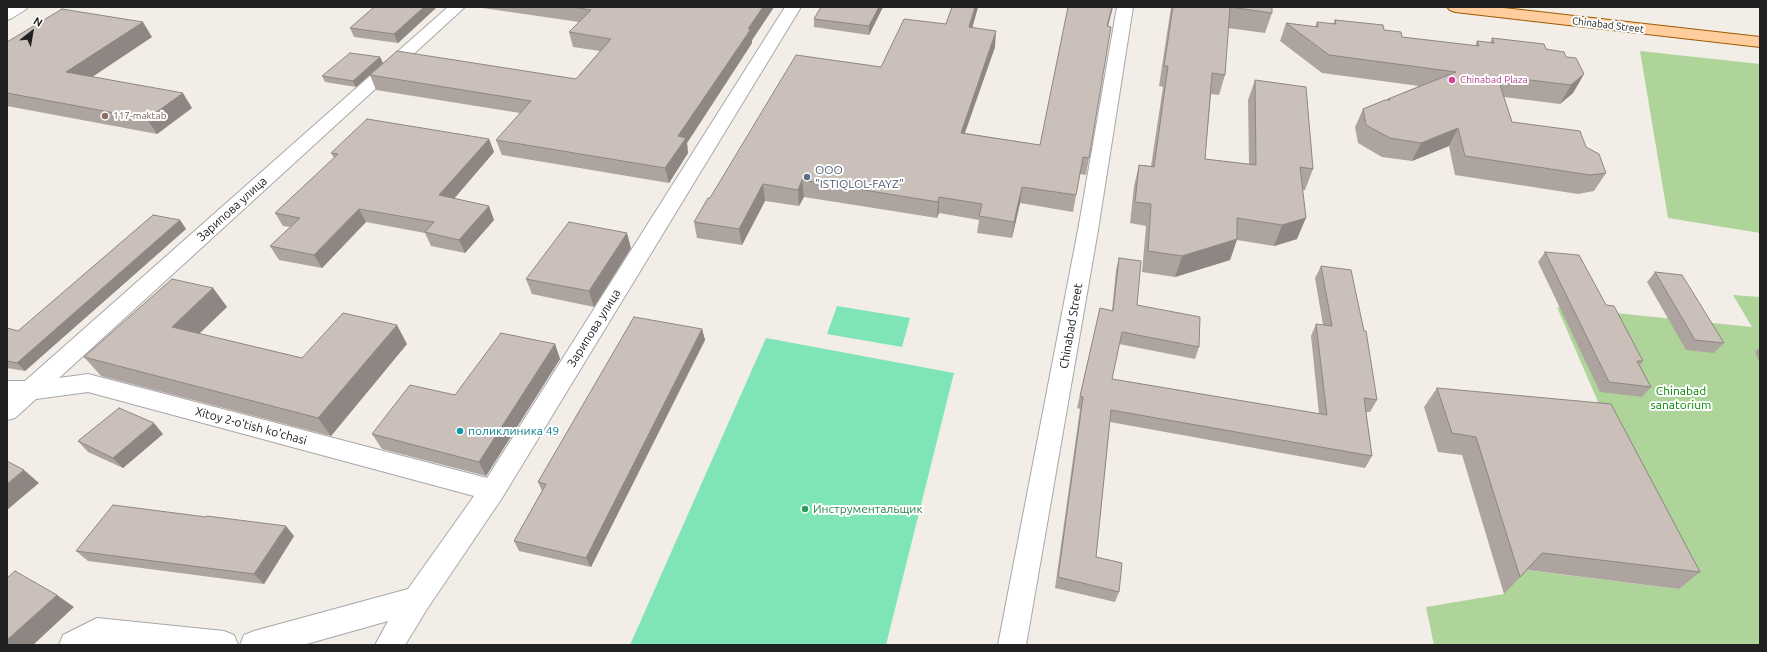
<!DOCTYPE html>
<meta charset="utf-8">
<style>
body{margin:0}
#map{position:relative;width:1767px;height:652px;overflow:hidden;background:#f2ede7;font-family:Ubuntu,sans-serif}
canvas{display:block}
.frame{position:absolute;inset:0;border:8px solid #212121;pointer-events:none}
.north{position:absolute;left:12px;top:12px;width:40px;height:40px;-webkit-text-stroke:3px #fff;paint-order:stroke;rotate:31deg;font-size:11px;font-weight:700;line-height:16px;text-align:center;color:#212121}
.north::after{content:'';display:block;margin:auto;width:14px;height:18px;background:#212121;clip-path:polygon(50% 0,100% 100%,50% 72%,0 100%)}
</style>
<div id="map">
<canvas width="1767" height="652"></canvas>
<div class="frame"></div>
<div class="north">N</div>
</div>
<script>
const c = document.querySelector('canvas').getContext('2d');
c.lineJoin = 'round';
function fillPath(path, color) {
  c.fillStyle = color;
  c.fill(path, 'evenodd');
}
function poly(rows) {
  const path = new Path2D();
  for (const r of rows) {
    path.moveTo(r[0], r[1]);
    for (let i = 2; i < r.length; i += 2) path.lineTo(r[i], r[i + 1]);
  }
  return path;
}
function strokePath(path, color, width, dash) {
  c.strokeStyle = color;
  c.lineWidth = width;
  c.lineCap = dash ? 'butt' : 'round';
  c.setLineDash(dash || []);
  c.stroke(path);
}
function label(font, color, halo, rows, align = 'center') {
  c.font = font + ' Ubuntu,sans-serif';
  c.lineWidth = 4;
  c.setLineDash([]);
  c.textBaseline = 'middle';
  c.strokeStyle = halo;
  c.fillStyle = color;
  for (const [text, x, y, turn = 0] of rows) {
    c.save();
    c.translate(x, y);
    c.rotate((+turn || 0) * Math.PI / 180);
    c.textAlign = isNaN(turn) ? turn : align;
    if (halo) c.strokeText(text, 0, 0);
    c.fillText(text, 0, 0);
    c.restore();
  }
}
const forest = poly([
 [1640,51,1760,64,1760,233,1668,218],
 [1733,295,1760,297,1760,645,1434,645,1426,607,1504,594,1525,570,1679,589,1557,307,1752,327]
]);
const pitch = poly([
 [837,306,910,318,902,347,827,334],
 [766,338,954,373,886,645,630,645]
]);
const minor = poly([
 [9,7,28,7,25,10,12,18,7,20,7,8,9,7],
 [448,7,465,7,59,378,88,374,487,478,785,7,801,7,502,498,427,609,405,645,375,645,388,621,303,645,240,645,244,635,254,631,408,589,474,496,88,392,36,399,15,418,7,420,7,381,25,381,448,7],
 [1117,7,1133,7,1098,230,1026,645,998,645,1078,230,1117,7],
 [97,618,224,631,234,635,238,645,59,645,63,635,97,618]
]);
const major = poly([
 [1447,7,1495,7,1760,37,1760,47,1455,12,1450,10,1447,7]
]);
const wall = poly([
 [437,7,398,43,354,37,350,28],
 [476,7,774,7,752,40,752,43,687,143,688,153,669,183,502,155,496,140,520,113,376,90,370,75,576,79,600,51,573,47,569,32,579,22],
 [821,7,883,7,869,35,814,27,814,19],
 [952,7,978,7,972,28,995,47,965,133,1040,145,1108,26,1089,158,1086,175,1080,174,1073,212,1020,203,1012,238,977,233,979,220,939,213,937,218,804,197,799,206,765,201,742,245,697,238,694,222,710,198,881,67,946,24],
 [1171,7,1272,7,1272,13,1265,33,1228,28,1225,75,1219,95,1211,94,1205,159,1249,164,1248,100,1255,80,1313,169,1305,190,1303,190,1297,239,1274,246,1237,240,1230,260,1175,277,1142,272,1146,226,1130,223,1134,186,1139,165,1151,166,1163,87,1159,86],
 [1335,20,1384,30,1402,37,1475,46,1477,41,1490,43,1492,38,1546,49,1566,57,1584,74,1573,93,1560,104,1504,97,1512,122,1586,147,1606,173,1594,191,1578,194,1455,175,1449,146,1412,161,1382,157,1358,143,1355,127,1363,109,1387,100,1388,99,1419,86,1322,73,1280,41,1286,23,1315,27,1317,22,1333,24],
 [152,37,92,77,192,108,157,134,7,106,7,42],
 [380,57,383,63,356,87,325,82,322,76],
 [489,139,494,152,454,199,494,220,465,253,431,246,425,233,366,222,322,268,279,260,270,246,290,227,283,226,275,213,334,158,331,153],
 [180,220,186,229,25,371,7,368,7,328,18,331],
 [631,248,594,307,532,294,526,279],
 [1545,252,1606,305,1643,361,1640,365,1651,387,1642,397,1600,392,1538,262],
 [1119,258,1137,305,1199,347,1195,359,1119,344,1112,379,1319,414,1311,336,1316,324,1323,325,1315,278,1321,266,1377,400,1370,412,1366,412,1372,456,1365,468,1110,422,1096,557,1119,592,1115,602,1055,588,1080,409,1077,408,1100,308,1112,311,1116,270],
 [1655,272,1724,343,1714,353,1686,350,1647,282],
 [213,288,227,307,199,334,302,358,407,344,331,436,101,376,84,357],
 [702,329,705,340,591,567,519,551,514,541,542,491,538,482],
 [555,344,560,359,486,476,382,449,372,434,455,395],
 [1760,347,1760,364,1755,352],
 [1437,388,1700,572,1679,589,1527,570,1504,594,1462,455,1438,452,1424,407],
 [163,434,123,468,88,452,78,441],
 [206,517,294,536,264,584,88,561,76,551]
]);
const shadedWall = poly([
 [424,7,437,7,398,43,394,34],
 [763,7,774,7,752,40,752,43,687,143,688,153,669,183,665,168,678,136,748,29],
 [879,7,883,7,869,35,869,26],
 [975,7,978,7,968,43,969,27],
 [1112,7,1113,7,1104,42,1107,26],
 [143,22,152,37,77,87,66,72],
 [996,31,995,47,959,149,961,133],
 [380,57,383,63,356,87,353,81],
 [1584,74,1573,93,1560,104,1571,85],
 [183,93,192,108,157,134,147,119],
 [1458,128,1449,146,1412,161,1421,143],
 [489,139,494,152,445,209,439,195],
 [802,180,804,197,799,206,798,190],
 [763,184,765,201,742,245,739,229],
 [1022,187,1020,203,1012,238,1014,222],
 [939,197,939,213,937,218,938,202],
 [489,206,494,220,465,253,459,240],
 [359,209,366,222,322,268,314,255],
 [1306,218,1297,239,1274,246,1282,225],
 [180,220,186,229,25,371,17,363],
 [627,233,631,248,594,307,589,291],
 [1237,239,1230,260,1175,277,1182,256],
 [213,288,227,307,186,346,172,327],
 [397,325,407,344,331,436,318,418],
 [702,329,705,340,591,567,586,558],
 [555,344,560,359,486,476,479,462],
 [154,423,163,434,123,468,113,458],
 [24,470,39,483,7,510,7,484],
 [286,526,294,536,264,584,254,574],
 [57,595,74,607,33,645,7,645,7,640]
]);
const building = poly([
 [374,7,424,7,394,34,350,28,374,7],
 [572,7,763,7,748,29,751,29,678,136,686,138,665,168,496,140,531,101,370,75,397,51,576,79,611,39,569,32,591,10,572,7],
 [821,7,879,7,869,26,814,19,821,7],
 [952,7,975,7,969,27,996,31,961,133,1040,145,1068,7,1112,7,1107,26,1111,27,1089,158,1083,157,1076,195,1022,187,1014,222,979,216,982,204,939,197,938,202,802,180,798,190,763,184,739,229,694,222,708,198,710,198,796,55,881,67,904,19,946,24,952,7],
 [1173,7,1272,7,1272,13,1230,7,1225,75,1212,73,1205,159,1256,165,1255,80,1306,87,1313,169,1300,167,1306,218,1282,225,1237,218,1237,239,1182,256,1148,251,1151,204,1135,202,1139,165,1154,167,1168,66,1164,66,1173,7],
 [62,9,143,22,66,72,183,93,147,119,7,93,7,42,62,9],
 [1335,20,1383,25,1384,30,1401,32,1402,37,1479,46,1477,41,1494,43,1492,38,1544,44,1546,49,1564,52,1566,57,1576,58,1584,74,1571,85,1497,76,1512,122,1580,131,1586,147,1599,154,1606,173,1590,175,1465,156,1458,128,1421,143,1390,138,1366,125,1363,109,1385,100,1390,100,1388,99,1456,72,1329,55,1286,23,1318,27,1317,22,1336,24,1335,20],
 [350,53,380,57,353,81,322,76,350,53],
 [367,119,489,139,439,195,489,206,459,240,425,232,434,222,359,209,314,255,270,246,300,218,275,213,338,154,331,153,367,119],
 [153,215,180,220,17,363,7,361,7,328,18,331,153,215],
 [569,222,627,233,589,291,526,279,569,222],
 [1545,252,1579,255,1606,305,1614,306,1643,361,1637,361,1651,387,1609,382,1545,252],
 [1119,258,1141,261,1137,305,1200,317,1199,347,1122,332,1112,379,1327,415,1316,324,1332,326,1321,266,1351,270,1364,331,1366,331,1377,400,1364,398,1372,456,1111,410,1096,557,1122,563,1119,592,1058,577,1083,397,1080,396,1100,308,1113,311,1119,258],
 [1655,272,1682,275,1724,343,1695,340,1655,272],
 [172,279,213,288,172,327,302,358,343,313,397,325,318,418,84,357,172,279],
 [634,317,702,329,586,558,514,541,546,484,538,482,634,317],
 [501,333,555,344,479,462,372,434,410,385,455,395,501,333],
 [1437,388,1611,404,1700,572,1542,553,1520,577,1476,437,1452,433,1437,388],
 [119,408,154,423,113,458,78,441,119,408],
 [7,461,24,470,7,484,7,461],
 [113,505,206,517,207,516,286,526,254,574,76,551,113,505],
 [15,571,57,595,7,640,7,578,15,571]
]);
const markers = [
 [1452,80,4,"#d1479c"],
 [105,116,4,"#8d6e63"],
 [807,177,4,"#5c6f8a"],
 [460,431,4,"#0f9aa8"],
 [805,509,4,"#2e9e5b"]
];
const farStreetnames = [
 ["Chinabad Street",1608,25,7]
];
const farHotelnames = [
 ["Chinabad Plaza",1460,80]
];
const farEducationnames = [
 ["117-maktab",113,116]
];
const serviceNames = [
 ["ООО",815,170],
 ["\"ISTIQLOL-FAYZ\"",815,184]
];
const streetNames = [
 ["Зарипова улица",232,209,-42],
 ["Chinabad Street",1071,326,-80],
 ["Зарипова улица",594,328,-58],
 ["Xitoy 2-o'tish ko'chasi",251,426,15]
];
const parkNames = [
 ["Chinabad",1681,391],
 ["sanatorium",1681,405]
];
const cultureNames = [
 ["поликлиника 49",468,431]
];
const leisureNames = [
 ["Инструментальщик",813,509]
];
fillPath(forest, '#afd499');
fillPath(pitch, '#80e5b6');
strokePath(minor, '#a8a8a8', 2);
strokePath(major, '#9d5c00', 2);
fillPath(minor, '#fff');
fillPath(major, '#ffcd9e');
fillPath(wall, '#aea49f');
fillPath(shadedWall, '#8d8682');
fillPath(building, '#cabfb9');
strokePath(building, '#8d8682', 1);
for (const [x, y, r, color] of markers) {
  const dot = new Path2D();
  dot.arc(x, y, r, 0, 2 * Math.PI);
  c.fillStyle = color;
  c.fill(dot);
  strokePath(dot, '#fff', 1.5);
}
label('10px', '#212121', '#fff', farStreetnames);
label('10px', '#b23c85', '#fff', farHotelnames, 'left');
label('10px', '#785e54', '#fff', farEducationnames, 'left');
label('12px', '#4e5e75', '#fff', serviceNames, 'left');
label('12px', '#212121', '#fff', streetNames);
label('12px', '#048904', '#fff', parkNames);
label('12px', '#0d838f', '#fff', cultureNames, 'left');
label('12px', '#27864d', '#fff', leisureNames, 'left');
</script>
